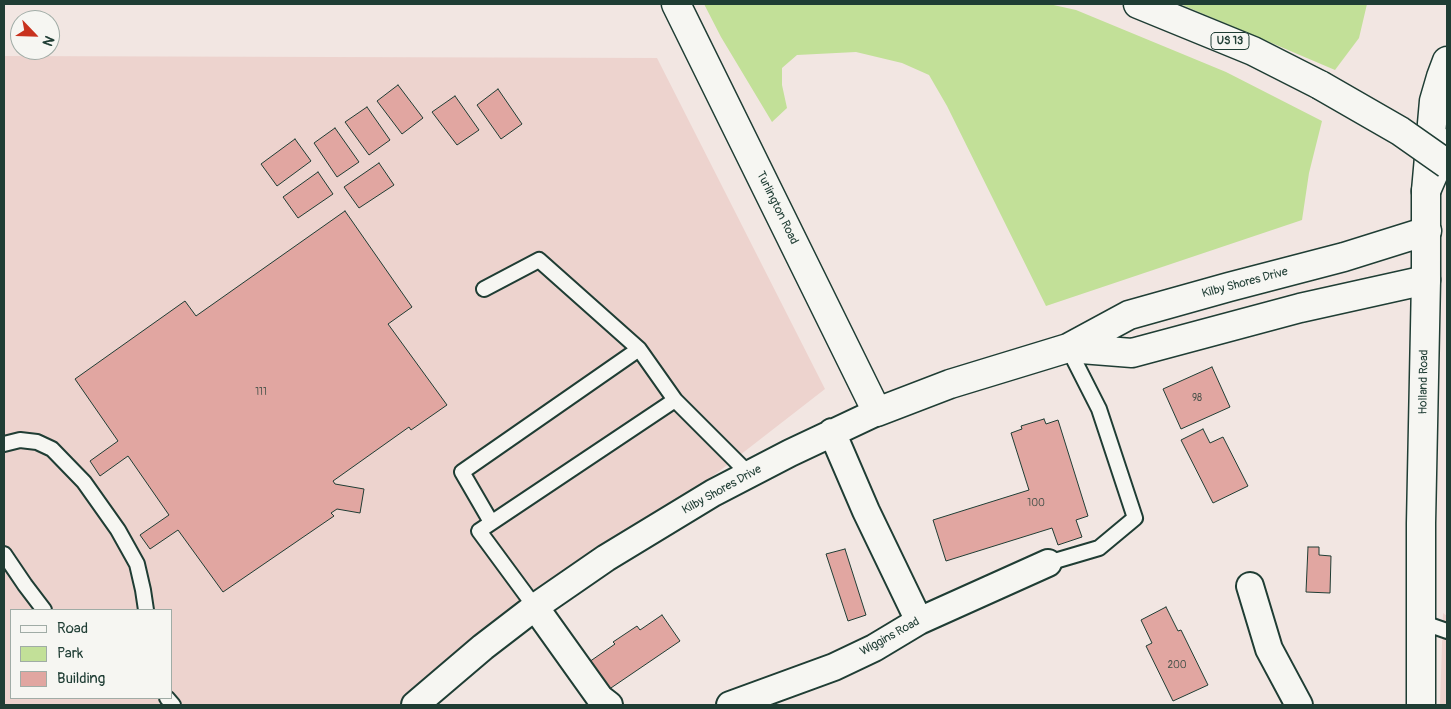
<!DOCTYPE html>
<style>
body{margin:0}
#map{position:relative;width:1451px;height:709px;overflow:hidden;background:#f2e6e2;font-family:Pangolin,sans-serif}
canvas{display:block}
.frame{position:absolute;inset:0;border:5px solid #1f3d34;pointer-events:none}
.legend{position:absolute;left:10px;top:609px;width:162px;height:90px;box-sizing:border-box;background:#f6f6f2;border:1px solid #a0aca6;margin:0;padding:6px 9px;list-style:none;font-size:15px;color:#1f3d34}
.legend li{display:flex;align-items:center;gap:10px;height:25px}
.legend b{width:25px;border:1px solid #a0aca6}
.north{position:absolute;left:10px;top:10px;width:50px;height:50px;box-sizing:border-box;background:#f6f6f2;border:1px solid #a0aca6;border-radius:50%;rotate:114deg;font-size:14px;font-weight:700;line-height:20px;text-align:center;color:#1f3d34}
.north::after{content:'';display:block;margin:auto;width:18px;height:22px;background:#c8321e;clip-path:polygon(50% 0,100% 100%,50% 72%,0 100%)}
</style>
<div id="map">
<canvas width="1451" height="709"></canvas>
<div class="frame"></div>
<ul class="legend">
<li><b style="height:6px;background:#f6f6f2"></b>Road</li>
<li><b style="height:14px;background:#c2e098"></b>Park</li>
<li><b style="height:14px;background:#e1a6a1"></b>Building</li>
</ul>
<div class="north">N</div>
</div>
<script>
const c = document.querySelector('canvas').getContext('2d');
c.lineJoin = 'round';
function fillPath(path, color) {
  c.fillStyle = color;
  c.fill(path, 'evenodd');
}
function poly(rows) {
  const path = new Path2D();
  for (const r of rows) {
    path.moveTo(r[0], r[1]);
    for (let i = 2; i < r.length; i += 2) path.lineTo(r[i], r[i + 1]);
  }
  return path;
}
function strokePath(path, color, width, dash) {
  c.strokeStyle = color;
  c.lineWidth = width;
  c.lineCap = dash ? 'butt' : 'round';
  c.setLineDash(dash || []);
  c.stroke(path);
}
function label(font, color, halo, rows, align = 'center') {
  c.font = font + ' Pangolin,sans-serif';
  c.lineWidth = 4.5;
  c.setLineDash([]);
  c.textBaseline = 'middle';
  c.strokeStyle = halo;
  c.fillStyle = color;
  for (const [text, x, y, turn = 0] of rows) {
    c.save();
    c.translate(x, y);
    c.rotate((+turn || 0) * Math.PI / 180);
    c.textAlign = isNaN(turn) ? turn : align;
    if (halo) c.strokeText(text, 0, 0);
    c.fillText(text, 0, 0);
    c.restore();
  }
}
const built = poly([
 [4,56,657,58,825,389,418,705,4,705],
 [11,610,171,610,171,698,11,698],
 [1443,613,1447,616,1447,705,1440,705]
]);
const green = poly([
 [704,4,1049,4,1076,10,1226,72,1322,121,1309,173,1302,220,1046,306,947,106,929,75,902,63,856,52,797,55,782,68,782,85,787,108,772,122,721,37],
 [1180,4,1367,4,1359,38,1335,70]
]);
const building = poly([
 [398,85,423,118,402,134,377,101,398,85],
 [498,89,522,124,501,139,477,105,498,89],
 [455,96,479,130,457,145,432,112,455,96],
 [367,107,390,140,369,155,345,122,367,107],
 [335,128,359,162,337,177,314,143,335,128],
 [295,139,311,161,277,186,261,164,295,139],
 [379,163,394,185,359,208,344,187,379,163],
 [318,172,333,194,298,218,283,197,318,172],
 [345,211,412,307,388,324,447,405,411,430,409,427,333,481,335,484,364,489,360,513,337,509,331,513,334,516,223,592,178,530,150,549,140,535,169,515,128,456,100,476,90,461,118,441,75,379,185,301,196,316,345,211],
 [1212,367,1230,407,1181,429,1163,389,1212,367],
 [1044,419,1046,424,1058,420,1088,516,1076,520,1082,537,1058,545,1052,528,946,561,933,520,1029,490,1011,433,1022,429,1021,426,1044,419],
 [1203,429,1210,443,1223,437,1248,486,1213,503,1181,440,1203,429],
 [1308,547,1319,547,1319,555,1331,556,1330,593,1306,592,1308,547],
 [845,549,866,615,848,621,826,554,845,549],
 [1166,607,1178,631,1181,630,1208,685,1173,701,1146,646,1152,643,1141,620,1166,607],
 [662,615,680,641,608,690,589,662,615,644,613,642,637,626,640,630,662,615]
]);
const lane = poly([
 [484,289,539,260,639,349,675,400],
 [4,444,20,440,37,442,52,449,84,482,118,530,137,564,143,590,146,610],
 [491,522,462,472,639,349],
 [4,554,25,585,44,610],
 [1048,563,1099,548,1135,518,1099,409,1068,348],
 [535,607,479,531,675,400,749,474],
 [1421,622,1447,631],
 [167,698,173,705]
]);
const street = poly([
 [832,432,866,511,919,621],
 [1250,586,1269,649,1299,705],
 [535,607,600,698,609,705],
 [415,705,483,647,535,607,606,558,713,493,790,453,877,412],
 [730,705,834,667,874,648,919,621,1048,563]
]);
const secondary = poly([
 [676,4,877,412,950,384,1068,348,1129,315,1229,287,1344,257,1427,231],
 [1068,348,1132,353,1300,308,1426,280]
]);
const primary = poly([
 [1421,705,1421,523,1426,280,1426,191,1434,101,1441,77,1447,61]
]);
const highway = poly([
 [1138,4,1253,51,1320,85],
 [1426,191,1447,143]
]);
const highwayBridge = poly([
 [1320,85,1400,131,1447,164]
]);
const numberNames = [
 ["111",261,392],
 ["98",1197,398],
 ["100",1036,503],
 ["200",1177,665]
];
const shields = [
 [1230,41,38]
];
const shieldNames = [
 ["US 13",1230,41]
];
const streetNames = [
 ["Turlington Road",777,208,64],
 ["Kilby Shores Drive",1245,283,-15],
 ["Holland Road",1424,382,-89],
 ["Kilby Shores Drive",722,490,-29],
 ["Wiggins Road",890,637,-29]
];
fillPath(built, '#edd3ce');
fillPath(green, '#c2e098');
fillPath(building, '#e1a6a1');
strokePath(building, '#1f3d34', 1);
strokePath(lane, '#1f3d34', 18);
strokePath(street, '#1f3d34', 30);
strokePath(secondary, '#1f3d34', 31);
strokePath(primary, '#1f3d34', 31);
strokePath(highway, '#1f3d34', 31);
strokePath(lane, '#f6f6f2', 14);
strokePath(street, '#f6f6f2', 26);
strokePath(secondary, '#f6f6f2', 28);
strokePath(primary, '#f6f6f2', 28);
strokePath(highway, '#f6f6f2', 28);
strokePath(highwayBridge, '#1f3d34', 31, []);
strokePath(highwayBridge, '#f6f6f2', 28);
label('10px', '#50574f', null, numberNames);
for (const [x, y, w] of shields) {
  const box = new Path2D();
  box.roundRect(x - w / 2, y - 8.5, w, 17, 4);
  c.fillStyle = '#f6f6f2';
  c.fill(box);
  strokePath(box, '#1f3d34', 1);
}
label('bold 11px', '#1f3d34', null, shieldNames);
label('12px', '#1f3d34', '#f6f6f2', streetNames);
</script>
